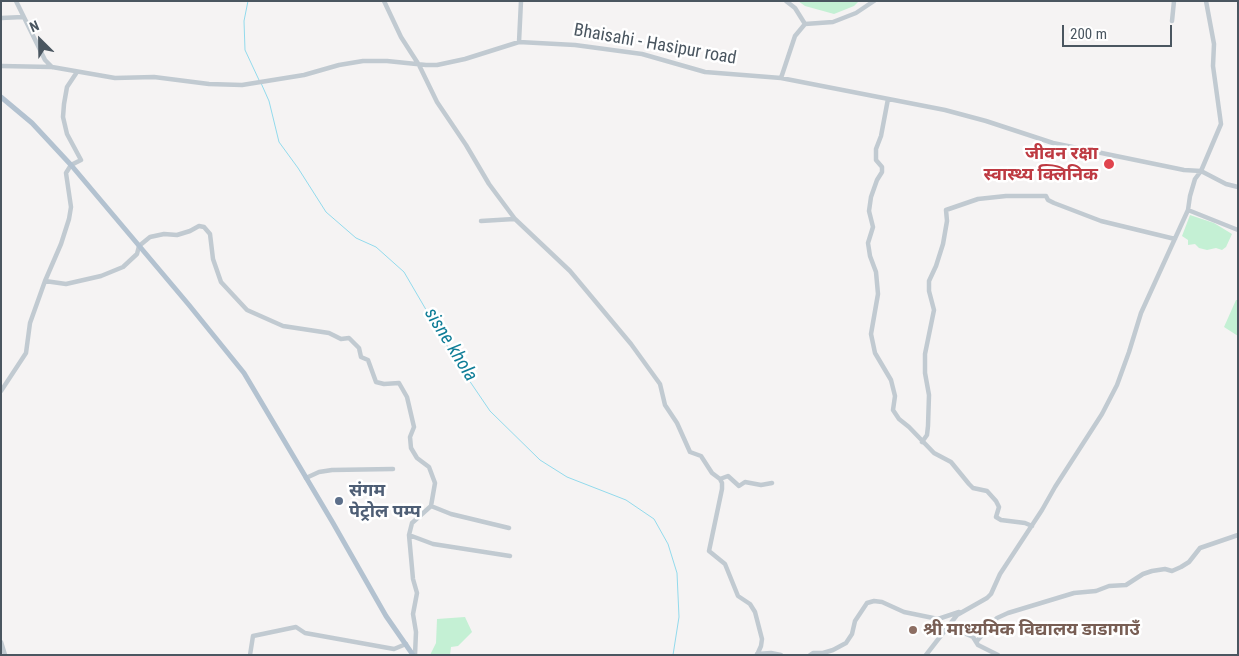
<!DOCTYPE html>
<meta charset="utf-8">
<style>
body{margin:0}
#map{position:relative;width:1239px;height:656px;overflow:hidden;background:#f5f3f3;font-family:"Roboto Condensed",sans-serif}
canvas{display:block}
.frame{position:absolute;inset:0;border:2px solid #4a5660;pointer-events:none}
.north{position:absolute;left:15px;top:15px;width:50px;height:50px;-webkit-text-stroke:4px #fff;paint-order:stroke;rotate:337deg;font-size:14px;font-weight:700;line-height:20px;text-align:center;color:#4a5660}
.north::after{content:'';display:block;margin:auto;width:18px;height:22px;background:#4a5660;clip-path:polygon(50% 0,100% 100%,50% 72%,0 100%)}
.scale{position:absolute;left:1062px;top:25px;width:110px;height:22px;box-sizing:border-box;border:2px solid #4a5660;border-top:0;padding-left:6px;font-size:15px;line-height:18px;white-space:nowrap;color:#4a5660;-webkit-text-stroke:4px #fff;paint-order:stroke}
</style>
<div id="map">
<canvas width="1239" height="656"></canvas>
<div class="frame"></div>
<div class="north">N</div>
<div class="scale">200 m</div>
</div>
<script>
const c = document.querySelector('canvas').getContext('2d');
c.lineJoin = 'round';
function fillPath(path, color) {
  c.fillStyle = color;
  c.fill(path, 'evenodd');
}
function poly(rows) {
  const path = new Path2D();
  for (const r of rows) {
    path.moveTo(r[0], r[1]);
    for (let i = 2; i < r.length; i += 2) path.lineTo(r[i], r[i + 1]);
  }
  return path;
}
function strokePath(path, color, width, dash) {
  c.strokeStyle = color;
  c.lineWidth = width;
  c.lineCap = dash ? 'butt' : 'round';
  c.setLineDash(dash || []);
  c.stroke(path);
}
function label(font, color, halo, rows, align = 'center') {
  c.font = font + ' "Roboto Condensed","Noto Sans Devanagari",sans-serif';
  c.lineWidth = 5;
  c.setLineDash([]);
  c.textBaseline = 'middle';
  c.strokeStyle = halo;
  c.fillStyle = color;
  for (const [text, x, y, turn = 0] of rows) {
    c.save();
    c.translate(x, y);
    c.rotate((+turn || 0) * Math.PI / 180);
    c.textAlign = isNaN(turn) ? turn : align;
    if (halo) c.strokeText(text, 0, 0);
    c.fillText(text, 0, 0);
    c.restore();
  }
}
const green = poly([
 [798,1,859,1,854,6,834,14,805,6],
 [1190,215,1214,223,1232,234,1226,247,1222,250,1216,248,1207,250,1199,248,1195,244,1188,245,1188,240,1182,236],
 [1236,300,1238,300,1238,336,1224,327],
 [465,617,472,632,458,646,451,647,450,655,430,655,436,643,437,619]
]);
const stream = poly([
 [248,1,244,21,245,50,259,80],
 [261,83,269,101,279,142,298,168,326,212,356,238,376,247,404,272,456,361,490,411,540,460,567,477,626,500,654,519,668,544,677,573,679,617,673,655]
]);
const minor = poly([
 [16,1,45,60,52,67],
 [384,1,401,37,419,65,437,102,466,145,489,184,515,219,570,271,631,344,660,384,665,405,677,423,690,452,701,456,712,473,720,479,722,483,722,489,709,551,725,564,738,596,750,604,755,612,762,639,761,646,757,655],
 [786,1,795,8,805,24,833,22,856,13,874,1],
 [1,18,23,17],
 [1172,21,1174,1],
 [519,42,521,1],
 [1,66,52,67,115,78,154,77,209,84,242,85,304,75,339,65,363,61,387,61,426,65,437,65,465,59,519,42,575,45,642,54,705,72,781,78,945,110,986,121,1053,143,1184,170,1201,171,1226,184,1238,187],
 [781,78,795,36,805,24],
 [888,99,881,136,876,149,876,160,882,167,882,172,877,180,871,197,869,211,873,227,868,243,870,256,876,272,878,294,871,334,875,353,891,380,895,396,893,410,899,419,909,427,934,453,951,462,969,484,973,488,987,491,996,501,999,507,996,517,1001,520,1025,523,1032,526],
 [1188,210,1238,230],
 [481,221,514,219],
 [45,281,66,284,101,276,123,267,137,254,139,246,150,237,164,234,177,235,190,231,199,226,204,227,210,234,213,259,221,282,247,310,283,326,329,333,341,339,349,338,359,348,361,357,368,360,376,382,384,384,399,383,407,397,414,427,410,437,411,448,417,458,429,467,435,483,431,506,412,523,409,535,413,579,417,593,413,614,416,632,415,655],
 [1,391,26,353,30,323,45,281,61,244,69,219,71,207,66,173,71,165,81,160,67,134,63,117,64,104,67,87,77,72],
 [922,442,927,435,928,426,929,395,925,373,925,354,934,310,929,291,929,281,936,266,943,244,947,221,946,210,978,199,1006,196,1046,196,1048,200,1054,203,1101,221,1175,239],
 [306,478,319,472,332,470,393,469],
 [720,479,728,476,739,486,745,482,761,485,772,483],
 [431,506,451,514,509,528],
 [409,535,433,544,510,556],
 [948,626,973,637,978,645,998,655],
 [1,642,5,655],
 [976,642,997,618,1008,613,1074,593,1096,591,1109,586,1126,585,1143,574,1152,571,1165,569,1172,571,1181,567,1189,562,1200,548,1238,535],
 [757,654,771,653,781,655],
 [250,655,253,636,296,627,305,633,394,649,406,644],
 [810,655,813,653,823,653,833,650,846,643,852,634,855,621,867,603,874,601,882,602,904,612,938,619,959,612],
 [926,655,957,615,987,598,991,594,1000,574,1042,510,1055,487,1102,414,1117,385,1129,352,1141,313,1188,210,1190,196,1195,179,1201,171,1221,124,1213,66,1214,44,1206,1]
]);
const major = poly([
 [1,97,32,123,71,165,189,305,244,373,333,523,386,616,413,655]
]);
const markers = [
 [1109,164,6,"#e0444e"],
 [339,501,5,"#5c6f8a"],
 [913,630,5,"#8d6e63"]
];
const streetNames = [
 ["Bhaisahi - Hasipur road",655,45,10]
];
const healthNames = [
 ["जीवन रक्षा",1098,154],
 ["स्वास्थ्य क्लिनिक",1098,175]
];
const serviceNames = [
 ["संगम",349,491],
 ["पेट्रोल पम्प",349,512]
];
const educationNames = [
 ["श्री माध्यमिक विद्यालय डाडागाउँ",923,630]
];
const waterNames = [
 ["sisne khola",450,345,58]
];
fillPath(green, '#c4f0d4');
strokePath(stream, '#92daec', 1);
strokePath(minor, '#c1cad1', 4.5);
strokePath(major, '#b3c2d0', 5);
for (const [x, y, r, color] of markers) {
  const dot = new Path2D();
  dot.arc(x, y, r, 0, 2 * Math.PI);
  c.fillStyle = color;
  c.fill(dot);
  strokePath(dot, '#fff', 2);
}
label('18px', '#4a5660', '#fff', streetNames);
label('bold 18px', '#be3a42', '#fff', healthNames, 'right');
label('bold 18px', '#4e5e75', '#fff', serviceNames, 'left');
label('bold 18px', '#785e54', '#fff', educationNames, 'left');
label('italic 19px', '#0f7d97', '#fff', waterNames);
</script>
